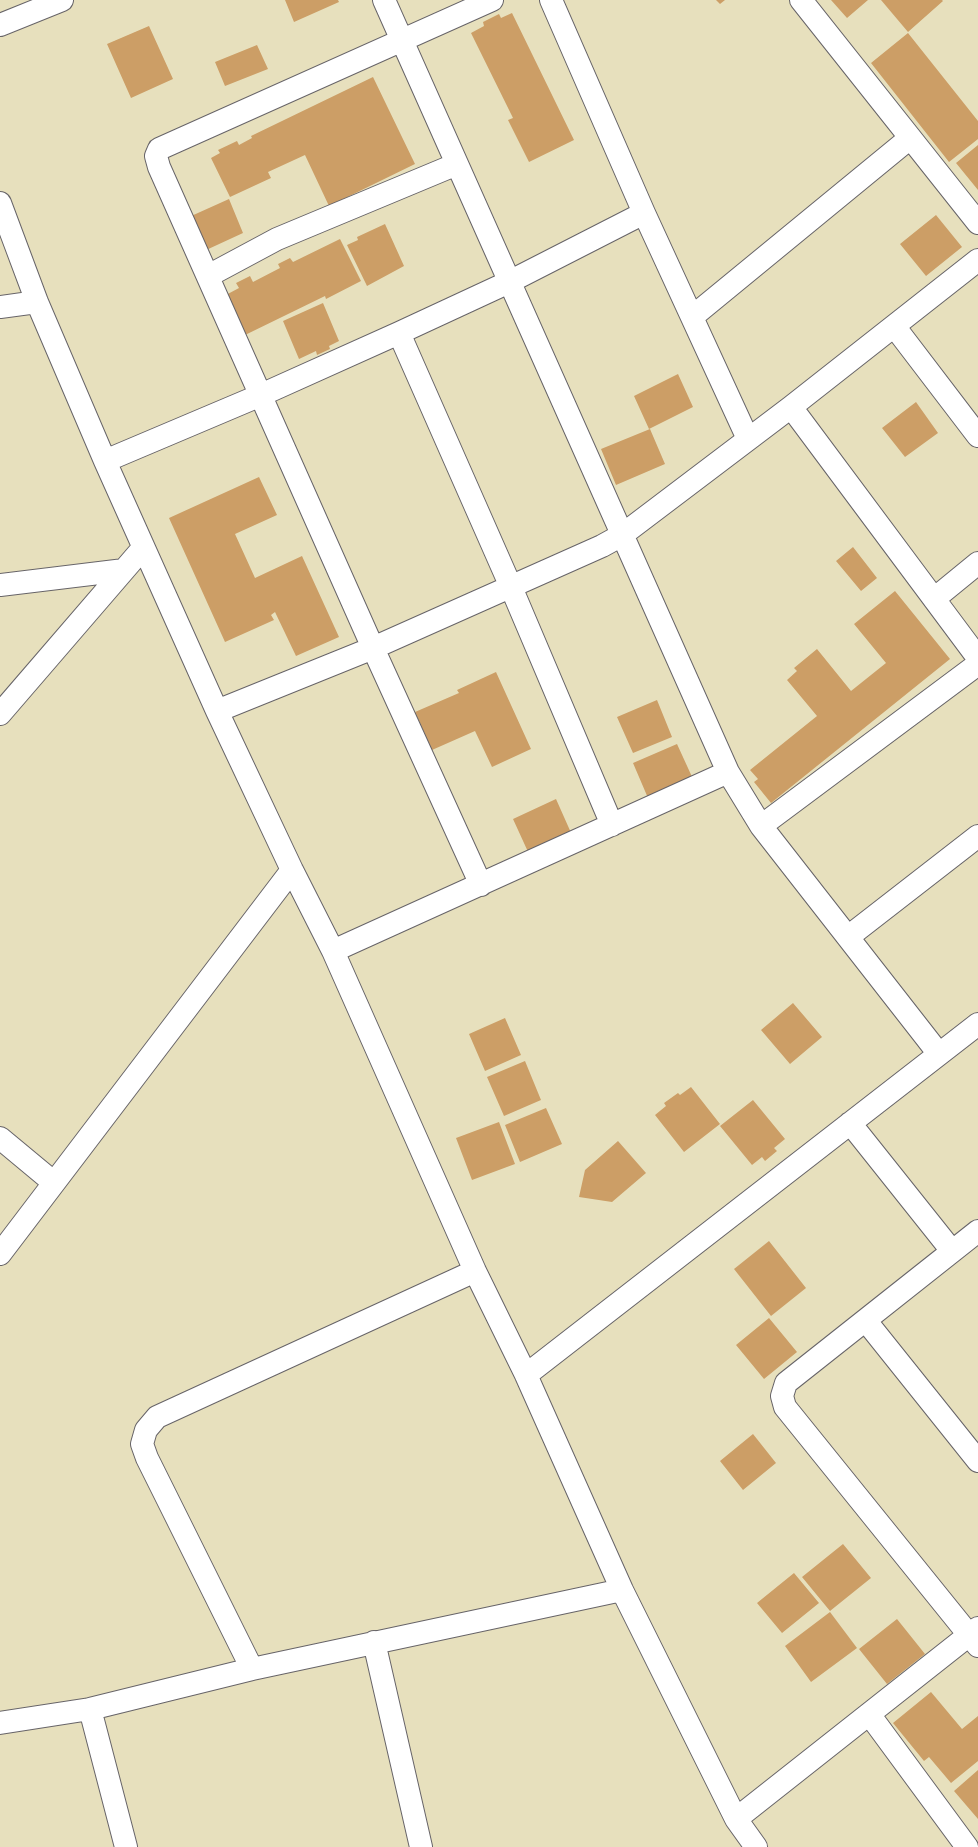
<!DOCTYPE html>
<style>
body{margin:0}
canvas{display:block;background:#e7e0bd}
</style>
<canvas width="978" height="1847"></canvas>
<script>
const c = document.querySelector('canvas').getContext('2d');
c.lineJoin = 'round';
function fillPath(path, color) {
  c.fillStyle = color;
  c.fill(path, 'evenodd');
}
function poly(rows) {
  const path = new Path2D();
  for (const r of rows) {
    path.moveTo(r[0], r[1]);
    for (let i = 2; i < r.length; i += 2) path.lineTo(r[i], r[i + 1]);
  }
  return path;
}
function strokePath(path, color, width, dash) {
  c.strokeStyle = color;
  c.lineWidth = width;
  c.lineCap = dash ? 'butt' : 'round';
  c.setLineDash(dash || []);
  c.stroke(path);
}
const building = poly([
 [285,0,338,0,339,2,294,22],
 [716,0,725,0,720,4],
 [831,0,868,0,847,18],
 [881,0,942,0,943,1,908,32],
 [512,13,574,140,529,162,508,120,513,118,471,33,484,26,483,22,499,14,501,18],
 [149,26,173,79,131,98,107,44],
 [908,33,978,121,978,139,949,162,871,63],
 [257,45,268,69,225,86,215,62],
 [373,77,415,164,329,206,305,155,268,172,271,178,230,197,211,158,220,153,218,150,237,141,239,145,252,138,251,136],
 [978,145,978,190,956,163],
 [229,199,243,233,204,251,189,217],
 [936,215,962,247,926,276,900,244],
 [385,224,404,266,367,286,347,245,358,240,357,237],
 [340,239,361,281,326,299,325,296,243,336,224,296,239,288,236,283,250,276,253,282,280,268,278,264,290,258,293,262],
 [323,303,339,341,329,346,330,349,317,355,316,351,299,359,283,321],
 [678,374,693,407,649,429,634,396],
 [916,402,938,433,905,457,882,428],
 [650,429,665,464,616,485,601,449],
 [259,477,277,515,235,534,255,578,302,556,339,637,296,656,275,612,271,615,274,620,225,642,169,518],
 [853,547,877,578,861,591,836,561],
 [895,591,950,659,771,803,754,782,758,779,750,770,817,716,787,680,797,671,794,668,817,649,851,691,886,663,854,624],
 [496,672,531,749,492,767,475,731,432,750,415,712,459,693,457,690],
 [657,700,672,737,633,753,617,717],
 [677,744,693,779,648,798,633,763],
 [556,799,572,835,529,854,513,819],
 [793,1003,822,1037,790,1064,761,1030],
 [505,1018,521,1055,485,1071,469,1034],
 [525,1061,541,1100,504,1116,487,1077],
 [691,1087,720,1124,684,1152,655,1115,666,1106,664,1103,678,1093,680,1095],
 [753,1100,785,1139,774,1148,777,1151,765,1161,762,1157,752,1165,720,1126],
 [546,1108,562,1144,520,1162,505,1125],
 [499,1122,515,1164,472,1180,456,1138],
 [618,1141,646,1173,612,1202,579,1197,585,1170],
 [769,1241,806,1288,771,1316,734,1269],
 [769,1318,797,1352,764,1379,736,1345],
 [753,1434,776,1463,743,1490,720,1461],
 [843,1544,871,1578,830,1611,802,1577],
 [794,1573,819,1603,782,1633,757,1603],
 [830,1612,857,1648,811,1682,785,1646],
 [897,1619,925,1654,887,1684,859,1649],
 [931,1692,962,1729,978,1716,978,1761,951,1783,929,1757,924,1761,893,1723],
 [978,1770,978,1819,954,1791]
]);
const minor = poly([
 [384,0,728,772,761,826,939,1054],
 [551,0,644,213,748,439],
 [801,0,978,223],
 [0,25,62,0],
 [0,203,37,302,105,461,217,711,292,870,333,951,475,1271,526,1375,622,1590,736,1819,756,1847],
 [208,276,277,239,457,164],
 [0,307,37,302],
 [692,317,910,138],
 [894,326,978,436],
 [399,333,511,587,612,825],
 [791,407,978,658],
 [105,461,261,395,399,333,509,282,644,213],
 [0,585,124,570],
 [934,599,978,563],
 [217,711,373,648,602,546,622,535,791,407,978,260],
 [0,714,143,548],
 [761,826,978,664],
 [481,885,373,648,159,167,156,156,159,149,492,0],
 [848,937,978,836],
 [333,951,728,772],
 [850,1123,952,1251],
 [0,1138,53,1182],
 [978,1231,786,1383,782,1396,785,1407,978,1646],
 [0,1254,292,870],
 [866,1321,978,1461],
 [526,1375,978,1024],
 [374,1642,421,1847],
 [252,1669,147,1458,142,1444,146,1430,157,1417,475,1271],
 [90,1709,126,1847],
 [869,1714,967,1847],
 [0,1723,90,1709,252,1669,622,1590],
 [736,1819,978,1628]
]);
fillPath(building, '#cc9e66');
strokePath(minor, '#676468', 24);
strokePath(minor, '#fff', 22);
</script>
